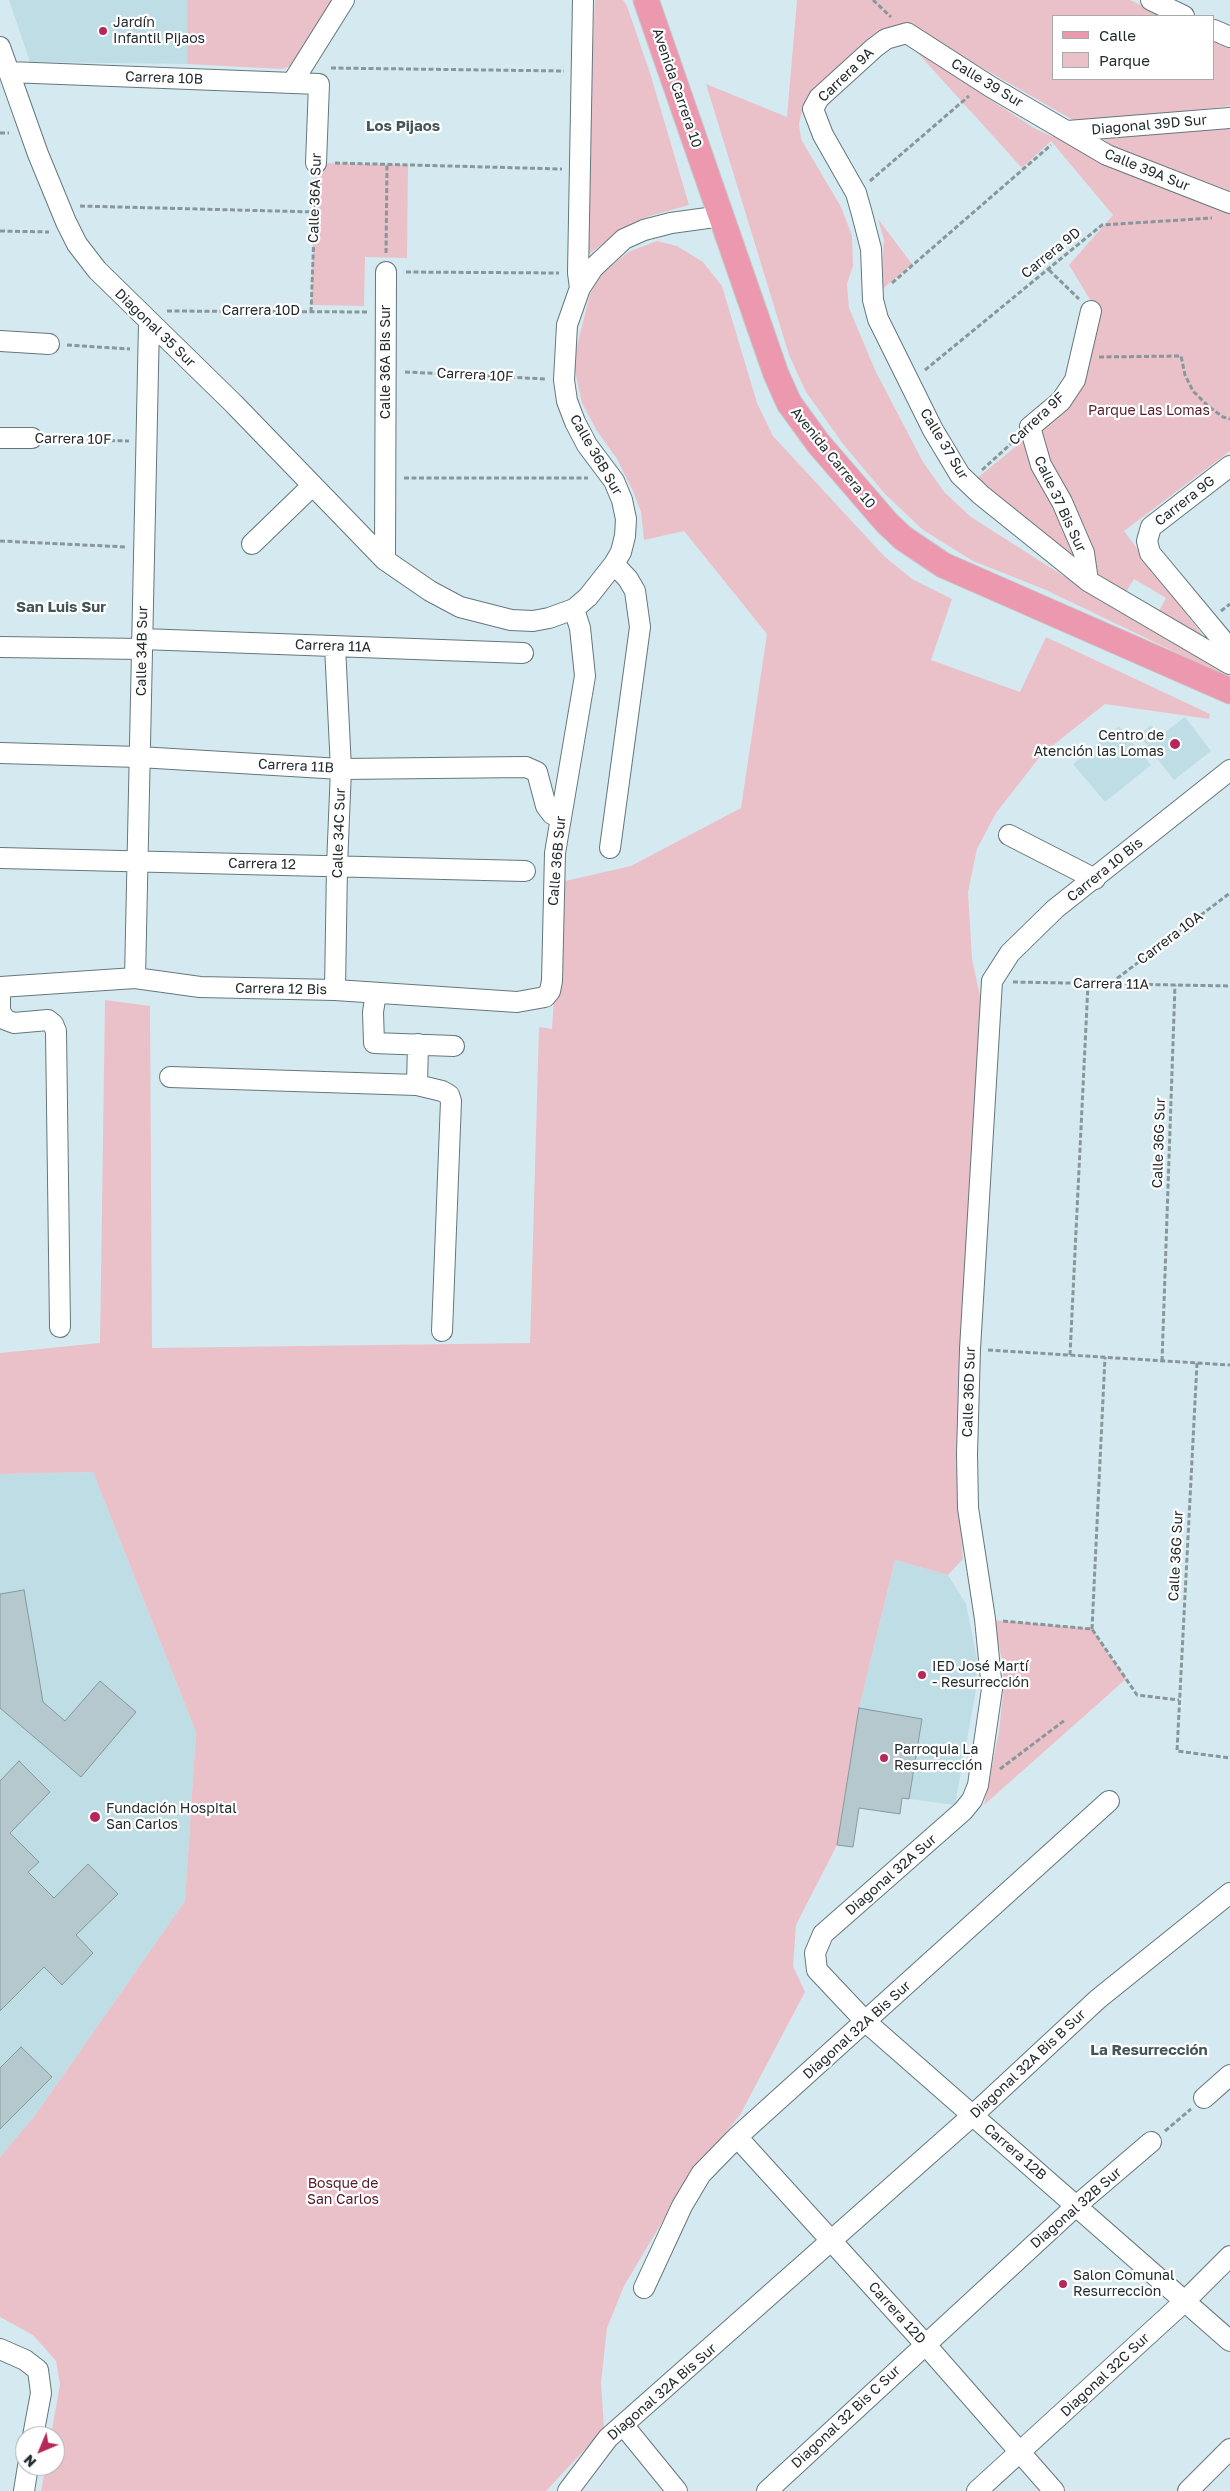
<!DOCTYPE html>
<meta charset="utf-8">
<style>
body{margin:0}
#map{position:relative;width:1230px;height:2491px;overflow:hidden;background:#d5eaf0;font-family:"Golos Text",sans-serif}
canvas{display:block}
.legend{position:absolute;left:1052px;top:15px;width:162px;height:65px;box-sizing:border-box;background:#fff;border:1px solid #a7aaab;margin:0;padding:6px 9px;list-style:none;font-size:15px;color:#232b2d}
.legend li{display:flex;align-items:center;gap:10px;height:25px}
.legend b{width:25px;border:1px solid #a7aaab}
.north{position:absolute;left:15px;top:2426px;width:50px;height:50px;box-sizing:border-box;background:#fff;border:1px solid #a7aaab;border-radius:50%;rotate:225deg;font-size:14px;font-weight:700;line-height:20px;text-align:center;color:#232b2d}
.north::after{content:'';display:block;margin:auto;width:18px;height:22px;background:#b62859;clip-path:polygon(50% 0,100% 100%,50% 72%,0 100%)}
</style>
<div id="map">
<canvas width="1230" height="2491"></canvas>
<ul class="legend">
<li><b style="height:6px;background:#ec99b0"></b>Calle</li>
<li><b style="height:14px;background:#ebc1c9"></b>Parque</li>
</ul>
<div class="north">N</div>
</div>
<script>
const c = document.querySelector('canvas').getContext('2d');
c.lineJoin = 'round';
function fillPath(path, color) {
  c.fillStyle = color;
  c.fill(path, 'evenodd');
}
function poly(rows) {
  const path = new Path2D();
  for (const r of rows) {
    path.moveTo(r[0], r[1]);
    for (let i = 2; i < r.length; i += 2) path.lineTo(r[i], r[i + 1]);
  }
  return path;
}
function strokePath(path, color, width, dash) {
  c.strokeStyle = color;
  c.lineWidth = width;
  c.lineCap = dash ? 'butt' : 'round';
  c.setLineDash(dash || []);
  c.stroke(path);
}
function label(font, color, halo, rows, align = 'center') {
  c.font = font + ' "Golos Text",sans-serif';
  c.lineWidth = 4.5;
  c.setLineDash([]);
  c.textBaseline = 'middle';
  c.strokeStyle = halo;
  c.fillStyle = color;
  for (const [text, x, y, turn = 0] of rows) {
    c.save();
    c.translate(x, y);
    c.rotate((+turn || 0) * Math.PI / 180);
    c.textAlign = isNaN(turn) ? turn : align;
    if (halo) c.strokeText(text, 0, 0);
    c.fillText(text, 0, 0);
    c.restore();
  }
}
const built = poly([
 [9,0,187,0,187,64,30,62],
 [1185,717,1211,751,1174,780,1139,735,1151,725,1160,736],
 [1119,726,1151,765,1105,802,1073,764],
 [93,1472,196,1732,185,1901,36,2114,0,2157,0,1474],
 [895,1560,948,1575,966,1604,977,1659,976,1690,955,1805,909,1799,922,1719,859,1708]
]);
const green = poly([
 [187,0,335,0,291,66,282,69,187,64],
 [595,0,623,0,627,6,650,73,689,205,650,216,619,231,583,259],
 [797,0,1130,0,1163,16,1054,16,1054,79,1214,79,1214,40,1230,48,1230,106,1080,124,939,43,878,33,813,90,803,106,799,124,801,139,841,207,852,236,853,266,847,284,849,308,875,370,923,462,945,493,971,517,1062,575,1230,671,1227,677,1046,590,973,561,923,530,885,494,843,444,806,392,789,355,706,84,787,117],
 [916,51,1034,128,1051,136,1068,140,1099,162,1230,212,1230,451,1124,531,1203,636,1159,611,1166,598,1134,579,1125,594,1013,511,976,479,1036,430,1082,367,1097,311,1069,265,1113,215,1051,141,1022,168],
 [1230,127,1230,191,1133,157,1110,145,1100,135],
 [316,163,408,165,407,258,365,257,364,306,311,305],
 [878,219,912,264,880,291,884,240],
 [657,241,677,246,703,262,722,286,757,403,773,436,884,556,912,579,952,599,931,660,1020,692,1046,637,1210,714,1209,719,1105,704,1042,754,996,813,977,849,968,892,972,959,980,996,956,1461,963,1559,948,1575,895,1560,859,1708,837,1845,796,1925,793,1966,805,1992,740,2115,689,2177,624,2286,607,2328,601,2383,604,2429,546,2491,41,2491,46,2466,55,2466,55,2436,51,2436,60,2384,56,2361,33,2335,0,2317,0,2157,36,2114,185,1901,196,1732,93,1472,0,1474,0,1353,100,1343,105,1000,150,1006,152,1348,530,1343,539,1027,552,1029,561,882,631,866,741,808,767,634,684,531,644,540,641,512,633,491,617,459,597,431,582,403,573,362,590,294,602,274,628,252],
 [993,1620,1092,1629,1126,1679,984,1805,999,1732,1003,1693,1003,1664]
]);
const building = poly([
 [24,1590,43,1702,65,1721,100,1681,136,1712,81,1777,0,1708,0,1594,24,1590],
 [859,1708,922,1719,909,1799,902,1798,900,1814,859,1808,853,1847,837,1845,859,1708],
 [19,1761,50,1792,10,1833,39,1862,28,1872,54,1898,88,1864,118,1894,76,1935,93,1953,62,1985,44,1967,0,2011,0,1781,19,1761],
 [21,2047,52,2077,0,2129,0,2068,21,2047]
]);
const path = poly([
 [873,0,891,17],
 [331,68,564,71],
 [0,133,9,133],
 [335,163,562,169],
 [870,181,969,96],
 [80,206,315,212],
 [0,231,49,232],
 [386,253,387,164],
 [1049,270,1079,299],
 [406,272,559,273],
 [892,283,1051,145],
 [167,311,368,312],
 [311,312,316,180],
 [67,345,130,349],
 [1099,357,1181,356,1185,375,1193,391,1208,406,1223,417,1230,419],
 [925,370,1102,225,1212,218],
 [405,372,546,379],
 [50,439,129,441],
 [982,470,1014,441],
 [404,478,588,478],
 [0,541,127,547],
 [1221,611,1230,604],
 [1013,982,1230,986],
 [1111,983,1230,893],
 [988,1350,1230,1365],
 [1070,1355,1088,984],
 [1162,1361,1175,985],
 [1197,1363,1177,1751,1230,1758],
 [1003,1621,1092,1629,1137,1695,1179,1700],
 [1092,1629,1105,1357],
 [1000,1769,1065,1720],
 [1165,2131,1191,2109]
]);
const minor = poly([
 [1151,0,1184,16],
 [1214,30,1230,37],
 [0,47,38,154,66,222,77,244,97,270,234,404,385,560,430,591,460,607,511,620,533,621,549,618,574,609,588,597,614,564,621,552,625,536,626,519,622,500,614,481,587,445,575,422,567,401,564,380,567,325,580,288,578,273,583,0],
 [9,72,319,84,316,163],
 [292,83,344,0],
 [1068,131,1230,118],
 [1230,203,1107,155,991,87,907,33,886,39,874,48,819,98,813,109,823,135,856,193,862,214,871,249,873,300,878,319,933,430,960,475,981,495,1088,581,1230,664],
 [580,288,593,268,624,239,644,230,671,223,722,216],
 [0,341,49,344],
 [0,438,32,438],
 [1230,466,1151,527,1147,541,1150,553,1230,649],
 [252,544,312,486],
 [385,560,386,272],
 [1088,581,1084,553,1062,502,1041,465,1030,427,1061,401,1075,380,1091,311],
 [142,639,523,653],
 [0,647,142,649],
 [0,753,139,757,341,769,526,767,537,772,546,806,552,814,560,818],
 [1230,770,1055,909,1010,953,992,981,970,1349,967,1454,968,1508,985,1619,992,1689,978,1785,972,1800,963,1811,823,1934,815,1953,817,1970,866,2022,1230,2341],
 [1009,835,1095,879],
 [610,848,640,627,635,591,628,579,614,564],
 [0,858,525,871],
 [135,978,149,323],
 [0,987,135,978,200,987,335,990,517,1002,545,997,550,991,552,981,555,853,585,676,580,628,574,609],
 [335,990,337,866,341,769,335,646],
 [376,993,373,1012,374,1043,454,1046],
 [0,996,0,1012,6,1020,14,1023,48,1020,53,1024,56,1031,60,1327],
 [170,1077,417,1085,442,1091,449,1095,451,1101,442,1331],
 [417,1085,418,1044],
 [1204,2098,1230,2075],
 [737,2137,925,2344,1054,2491],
 [644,2288,682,2206,701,2174,737,2137,1109,1801],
 [0,2349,25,2360,38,2370,41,2393,33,2436],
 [624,2426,677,2491],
 [24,2491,28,2466],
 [568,2491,608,2438,972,2116,1098,1999,1230,1893],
 [767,2491,1076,2206,1151,2142],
 [977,2491,1185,2301,1230,2256],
 [1188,2491,1230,2449]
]);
const major = poly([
 [646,0,776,374,789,403,818,443,887,523,903,538,943,565,1230,691]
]);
const markers = [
 [103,31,5,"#b62859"],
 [1175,744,6,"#b62859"],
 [922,1675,5,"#b62859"],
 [884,1758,5,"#b62859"],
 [95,1817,6,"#b62859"],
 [1063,2284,5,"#b62859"]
];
const poiNames = [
 ["Jardín",113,23],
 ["Infantil Pijaos",113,39],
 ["Centro de",1164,736,"right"],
 ["Atención las Lomas",1164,752,"right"],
 ["IED José Martí",932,1667],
 ["- Resurrección",932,1683],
 ["Parroquia La",894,1750],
 ["Resurrección",894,1766],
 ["Fundación Hospital",106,1809],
 ["San Carlos",106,1825],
 ["Salon Comunal",1073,2276],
 ["Resurreccion",1073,2292]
];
const streetNames = [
 ["Carrera 9A",846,75,-44],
 ["Carrera 10B",164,78,2],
 ["Calle 39 Sur",987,83,31],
 ["Avenida Carrera 10",677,88,71],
 ["Diagonal 39D Sur",1149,125,-5],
 ["Calle 39A Sur",1147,170,22],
 ["Calle 36A Sur",315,198,-88],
 ["Carrera 9D",1051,253,-39],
 ["Carrera 10D",261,311],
 ["Diagonal 35 Sur",155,328,44],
 ["Calle 36A Bis Sur",386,362,-90],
 ["Carrera 10F",475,375,3],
 ["Carrera 9F",1037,419,-43],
 ["Carrera 10F",73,439,1],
 ["Calle 37 Sur",944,444,59],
 ["Calle 36B Sur",596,455,60],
 ["Avenida Carrera 10",833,458,51],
 ["Carrera 9G",1185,501,-38],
 ["Calle 37 Bis Sur",1060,504,65],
 ["Carrera 11A",333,646,2],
 ["Calle 34B Sur",142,651,-89],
 ["Carrera 11B",296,766,3],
 ["Calle 34C Sur",339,833,-88],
 ["Calle 36B Sur",557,861,-85],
 ["Carrera 12",262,864,1],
 ["Carrera 10 Bis",1105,870,-39],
 ["Carrera 10A",1170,938,-37],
 ["Carrera 11A",1111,984,1],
 ["Carrera 12 Bis",281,989,1],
 ["Calle 36G Sur",1159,1143,-88],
 ["Calle 36D Sur",969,1392,-88],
 ["Calle 36G Sur",1176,1556,-87],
 ["Diagonal 32A Sur",891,1875,-41],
 ["Diagonal 32A Bis Sur",857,2030,-42],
 ["Diagonal 32A Bis B Sur",1028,2064,-43],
 ["Carrera 12B",1015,2152,41],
 ["Diagonal 32B Sur",1076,2208,-41],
 ["Carrera 12D",897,2313,48],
 ["Diagonal 32C Sur",1105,2375,-43],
 ["Diagonal 32A Bis Sur",662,2392,-41],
 ["Diagonal 32 Bis C Sur",846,2417,-43]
];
const parkNames = [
 ["Parque Las Lomas",1149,411],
 ["Bosque de",343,2184],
 ["San Carlos",343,2200]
];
const neighbourhoodNames = [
 ["Los Pijaos",403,126],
 ["San Luis Sur",61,607],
 ["La Resurrección",1149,2050]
];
fillPath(built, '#bfdde4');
fillPath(green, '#ebc1c9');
fillPath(building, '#b4c8ce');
strokePath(building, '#85999e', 1);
strokePath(minor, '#64777c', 22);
strokePath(major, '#c6c8c8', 27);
strokePath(path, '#88979b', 3, [5, 2.5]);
strokePath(minor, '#fff', 20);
strokePath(major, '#ec99b0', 25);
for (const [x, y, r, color] of markers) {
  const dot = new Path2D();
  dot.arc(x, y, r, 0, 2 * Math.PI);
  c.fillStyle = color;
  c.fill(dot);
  strokePath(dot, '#fff', 2);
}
label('14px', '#232b2d', '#fff', poiNames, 'left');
label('14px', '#232b2d', '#fff', streetNames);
label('14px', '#551b2c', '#fff', parkNames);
label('bold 15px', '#435559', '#fff', neighbourhoodNames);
</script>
